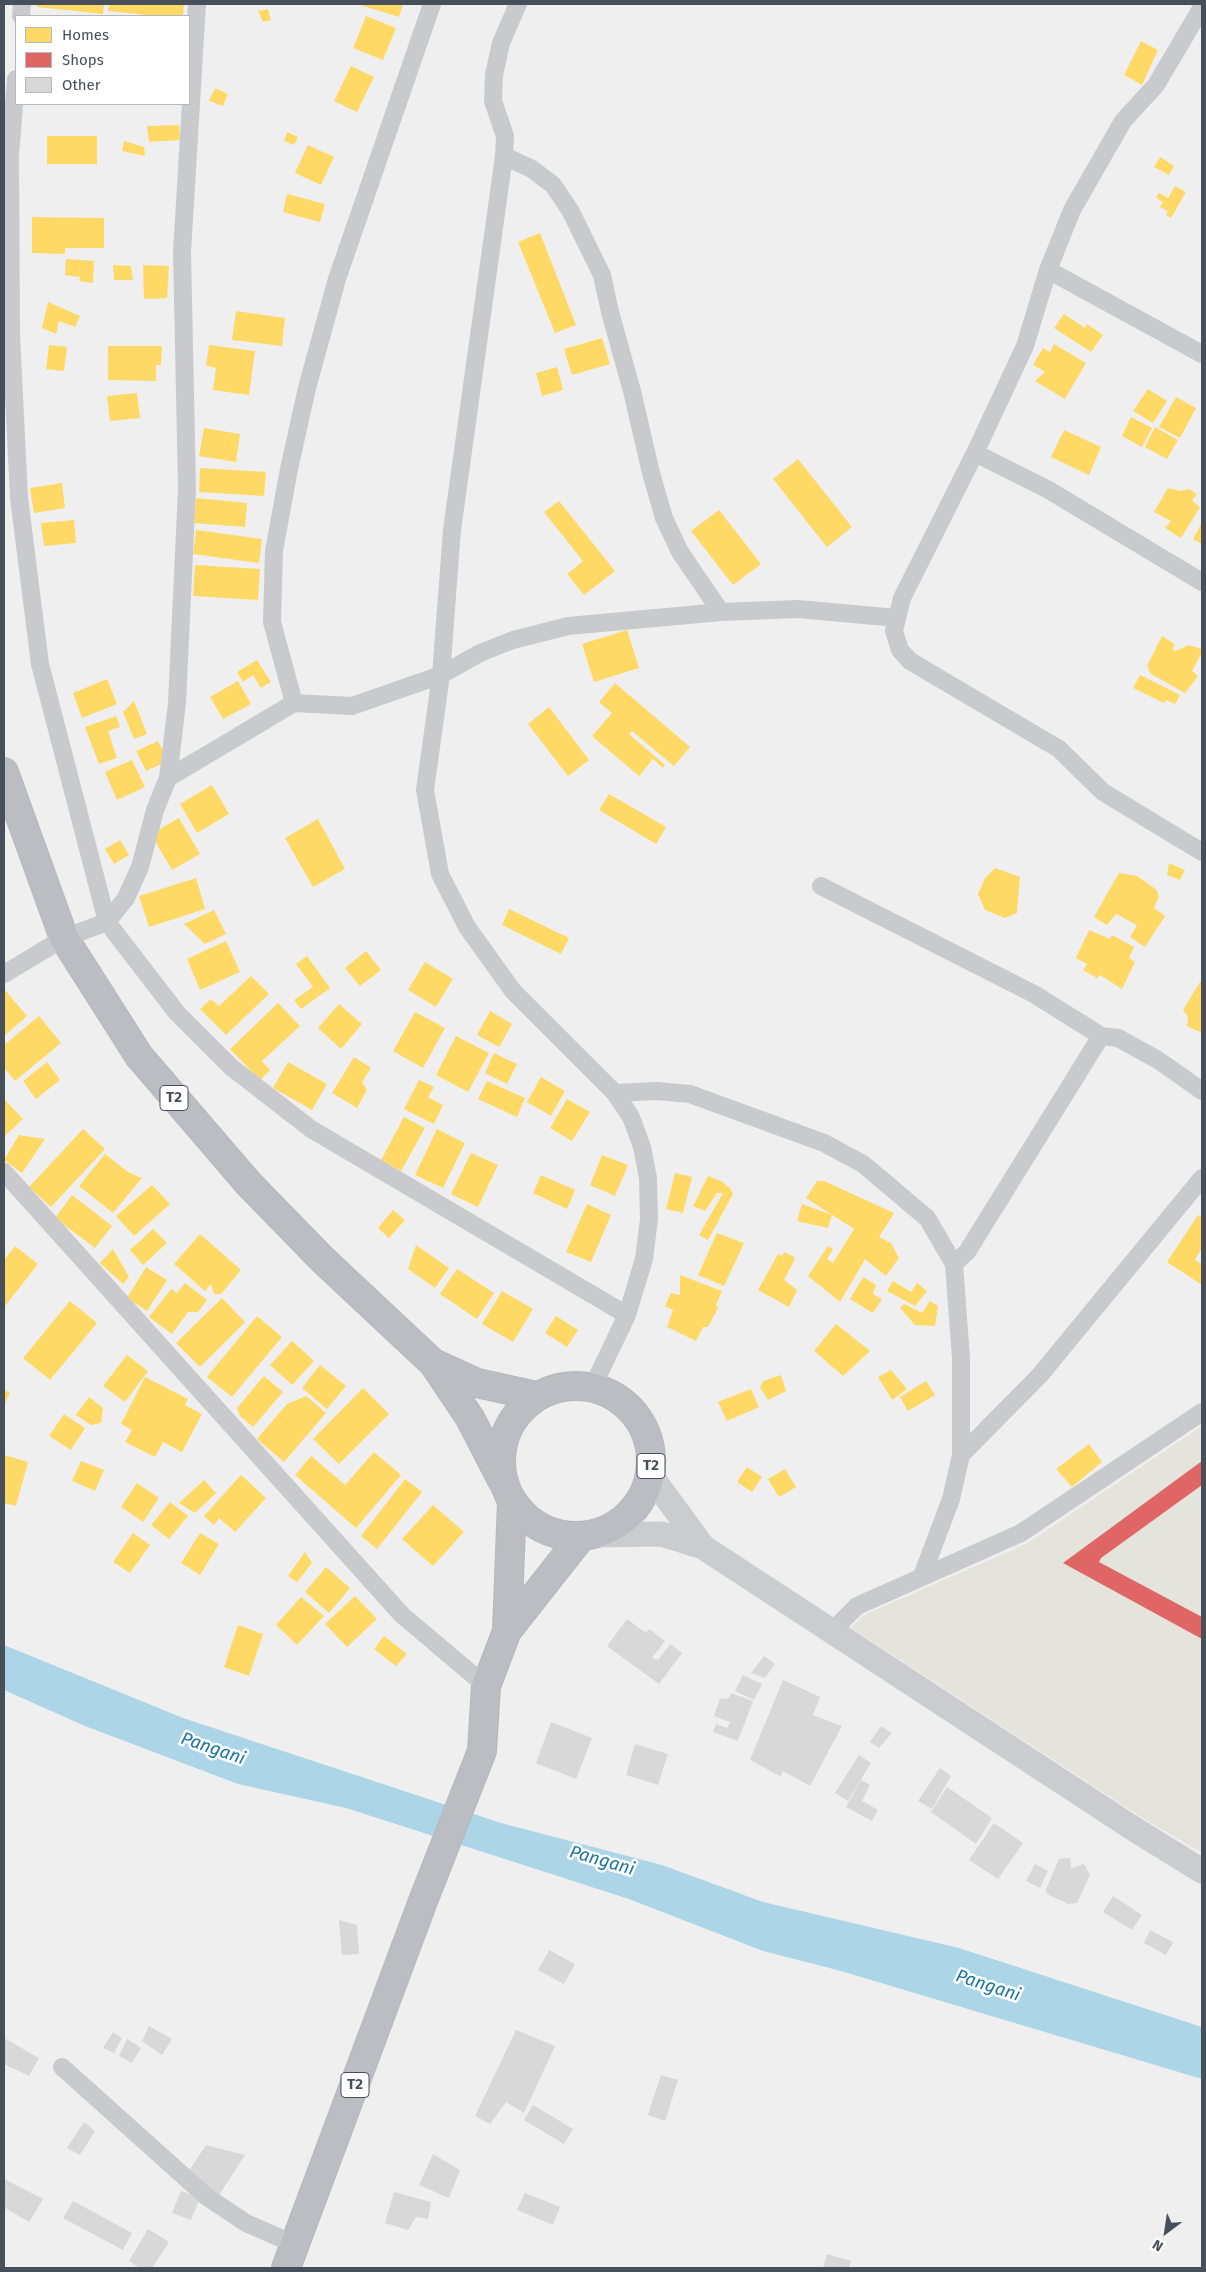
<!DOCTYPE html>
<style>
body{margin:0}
#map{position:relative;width:1206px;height:2272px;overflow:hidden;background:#efefef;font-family:"Fira Sans",sans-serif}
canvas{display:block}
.frame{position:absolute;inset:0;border:5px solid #474f5a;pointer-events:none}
.legend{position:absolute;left:15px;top:15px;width:175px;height:90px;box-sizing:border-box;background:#fff;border:1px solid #b5b9bd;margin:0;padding:6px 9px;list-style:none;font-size:15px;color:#474f5a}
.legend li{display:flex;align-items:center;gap:10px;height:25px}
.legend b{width:25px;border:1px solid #b5b9bd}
.north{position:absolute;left:1141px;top:2207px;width:50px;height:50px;-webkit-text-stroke:4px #fff;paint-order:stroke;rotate:211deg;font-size:14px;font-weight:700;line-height:20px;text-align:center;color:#474f5a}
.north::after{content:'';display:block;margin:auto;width:18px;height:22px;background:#474f5a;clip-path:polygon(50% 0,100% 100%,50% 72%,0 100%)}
</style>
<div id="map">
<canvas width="1206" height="2272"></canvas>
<div class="frame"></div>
<ul class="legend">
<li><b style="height:14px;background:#ffd966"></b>Homes</li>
<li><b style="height:14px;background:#e06666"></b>Shops</li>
<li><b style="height:14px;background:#d8d8d9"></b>Other</li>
</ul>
<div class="north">N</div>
</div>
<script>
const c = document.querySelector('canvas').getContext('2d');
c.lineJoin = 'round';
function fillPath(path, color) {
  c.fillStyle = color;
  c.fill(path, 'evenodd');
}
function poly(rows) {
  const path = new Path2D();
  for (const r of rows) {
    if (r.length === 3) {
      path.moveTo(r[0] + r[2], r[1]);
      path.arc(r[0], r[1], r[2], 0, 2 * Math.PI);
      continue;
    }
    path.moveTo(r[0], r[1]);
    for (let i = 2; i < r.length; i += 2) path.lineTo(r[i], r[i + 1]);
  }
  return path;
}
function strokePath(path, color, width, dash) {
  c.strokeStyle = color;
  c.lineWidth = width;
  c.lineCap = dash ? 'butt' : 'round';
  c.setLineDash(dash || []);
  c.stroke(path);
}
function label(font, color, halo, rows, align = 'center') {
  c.font = font + ' "Fira Sans",sans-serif';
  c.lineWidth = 5;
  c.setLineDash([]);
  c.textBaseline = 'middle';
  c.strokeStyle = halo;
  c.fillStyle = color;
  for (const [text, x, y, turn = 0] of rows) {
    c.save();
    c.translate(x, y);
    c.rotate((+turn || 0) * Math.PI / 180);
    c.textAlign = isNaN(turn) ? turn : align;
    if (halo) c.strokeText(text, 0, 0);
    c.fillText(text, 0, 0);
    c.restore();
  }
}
const commercial = poly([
 [1202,1426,1202,1853,1141,1817,851,1628,864,1615,1026,1544]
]);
const water = poly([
 [4,1645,183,1718,501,1823,662,1865,763,1902,959,1948,1202,2027,1202,2079,841,1971,763,1951,629,1899,346,1808,238,1784,85,1726,4,1690]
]);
const homes = poly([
 [38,4,104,4,103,14,37,7],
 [109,4,184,4,183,16,156,16,108,11],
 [357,4,403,4,399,17],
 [268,9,271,20,263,22,258,11],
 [366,16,396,28,383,60,353,48],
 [1141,41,1158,50,1142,85,1124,75],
 [351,66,374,77,357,112,334,101],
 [215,88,228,94,223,106,209,101],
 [179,125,180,140,149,142,147,126],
 [287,132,298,137,294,145,284,141],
 [47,136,97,136,97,164,47,164],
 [124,141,144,147,145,156,122,151],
 [308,145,334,157,321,185,295,173],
 [1160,157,1174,166,1169,175,1154,167],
 [1175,186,1186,192,1171,218,1166,215,1168,211,1160,207,1163,202,1156,198,1159,193,1168,198],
 [287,194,325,204,320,222,283,212],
 [32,217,104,218,104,248,65,248,65,254,32,253],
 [540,233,576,325,555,333,518,242],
 [66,259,94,261,93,283,79,281,80,277,65,275],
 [113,265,131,266,133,280,114,280],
 [143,265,169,266,167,298,144,299],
 [48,302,80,316,75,327,59,321,56,334,42,328],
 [236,311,285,318,282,346,232,340],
 [1064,314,1085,328,1087,324,1103,335,1091,352,1054,328],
 [602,338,610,364,572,375,564,349],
 [1054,344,1086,363,1065,399,1035,381,1045,372,1033,365,1043,348,1050,352],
 [49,345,67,347,64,371,46,369],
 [209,345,255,351,249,395,213,390,216,368,206,366],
 [108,346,162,346,161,365,156,365,156,381,108,380],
 [557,367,563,390,542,396,536,373],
 [1148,389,1167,401,1153,423,1133,411],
 [137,393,140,418,110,421,107,396],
 [1176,397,1196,408,1180,438,1159,427],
 [1131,417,1152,428,1142,447,1122,436],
 [1155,427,1178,440,1167,459,1145,447],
 [204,428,240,434,236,462,199,456],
 [1064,430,1101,447,1089,475,1051,457],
 [798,459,852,527,827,547,773,479],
 [200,468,266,472,264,496,199,492],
 [62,483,65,508,34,513,30,488],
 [1168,488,1181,491,1189,489,1197,494,1192,501,1200,507,1181,538,1165,528,1171,521,1154,512],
 [196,498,247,503,245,527,194,523],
 [559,501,615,571,584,595,567,574,583,561,544,512],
 [719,510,761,564,733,585,691,531],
 [74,520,76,543,44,546,41,523],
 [1202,522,1202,544,1193,539],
 [196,530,262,539,259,563,193,554],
 [195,565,260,569,258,600,193,596],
 [627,630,639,668,594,682,582,644],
 [1162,636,1175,644,1172,649,1175,651,1189,645,1201,649,1202,652,1192,671,1198,676,1185,693,1151,674,1147,666],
 [257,660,271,682,261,688,253,675,243,682,237,672],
 [1140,675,1180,695,1175,704,1166,700,1164,703,1133,688],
 [107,679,117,704,82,718,73,693],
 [238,681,251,704,223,719,210,697],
 [615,683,690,747,674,766,632,731,629,734,665,765,663,768,653,759,639,776,592,736,612,713,599,702],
 [134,701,147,734,134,739,123,712],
 [549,707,589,760,568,776,528,724],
 [116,716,120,727,108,731,117,758,99,764,85,727],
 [158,741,168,761,146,771,136,751],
 [132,760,145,787,117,800,105,772],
 [212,785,229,814,197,833,180,804],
 [609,794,666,827,656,844,599,810],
 [179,818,200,854,172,870,151,834],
 [318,819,345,869,313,887,285,838],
 [120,840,129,855,114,864,105,849],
 [1169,863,1185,870,1180,880,1167,875],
 [995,868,1020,877,1017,913,1005,918,985,910,978,894,985,878],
 [1119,873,1137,876,1157,890,1159,897,1154,908,1165,916,1145,947,1130,937,1137,925,1116,914,1107,925,1094,917],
 [196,878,205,909,149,927,139,896],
 [509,909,569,938,561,954,502,925],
 [214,910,226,934,205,944,184,924],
 [1089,930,1110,939,1112,935,1134,947,1129,958,1135,962,1122,989,1100,975,1097,978,1083,970,1087,964,1076,958],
 [226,941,240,972,200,990,187,959],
 [366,951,381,970,360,986,345,968],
 [307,956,330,988,301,1009,294,1000,313,987,296,964],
 [425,962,453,979,436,1007,408,990],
 [251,976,269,994,226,1035,200,1009,211,999,219,1006],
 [1200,982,1202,983,1202,1033,1187,1026,1188,1016,1183,1010],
 [5,990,27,1016,4,1036,4,991],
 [278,1003,300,1026,262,1061,270,1070,260,1080,230,1049],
 [339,1004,362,1024,341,1049,318,1028],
 [490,1011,512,1024,499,1047,477,1035],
 [415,1012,445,1028,423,1068,393,1051],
 [39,1016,61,1043,15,1081,4,1068,4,1045],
 [456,1036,489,1053,468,1092,436,1075],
 [494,1053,517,1064,507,1084,485,1073],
 [354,1057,371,1068,362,1082,367,1090,357,1108,332,1093],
 [47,1062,60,1080,36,1099,23,1081],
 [288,1062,327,1084,312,1110,273,1088],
 [541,1077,565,1091,551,1116,527,1102],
 [419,1080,434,1087,428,1097,443,1105,434,1124,404,1109],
 [487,1081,525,1098,517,1117,478,1099],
 [567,1099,590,1112,572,1141,550,1128],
 [5,1100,23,1119,4,1137,4,1101],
 [404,1117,425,1128,401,1171,381,1160],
 [83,1129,105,1149,51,1207,29,1187],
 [437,1129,465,1143,443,1188,415,1175],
 [19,1135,45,1139,22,1173,4,1160],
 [471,1153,498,1165,478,1207,451,1194],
 [105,1154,128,1172,142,1178,113,1213,79,1186],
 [602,1155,628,1165,615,1196,590,1185],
 [675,1173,692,1177,683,1213,666,1209],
 [541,1175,575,1190,567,1209,533,1193],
 [708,1176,721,1181,730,1188,733,1194,708,1240,699,1235,723,1193,717,1193,705,1211,693,1206],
 [817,1181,824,1181,894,1213,879,1237,891,1243,899,1258,886,1276,865,1259,840,1302,808,1276,828,1246,833,1249,827,1259,833,1263,854,1229,806,1198],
 [152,1185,170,1204,134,1236,116,1216],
 [72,1195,112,1226,95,1248,55,1218],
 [587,1204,611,1215,591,1262,566,1252],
 [802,1204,832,1215,828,1228,797,1221],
 [393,1210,405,1220,389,1238,378,1228],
 [1198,1215,1202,1217,1202,1248,1195,1260,1202,1264,1202,1285,1167,1262],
 [153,1229,167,1243,143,1265,130,1250],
 [717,1233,744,1243,724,1286,698,1275],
 [200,1234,241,1270,221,1294,214,1294,211,1284,205,1291,174,1264],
 [416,1245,449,1268,435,1288,408,1269],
 [15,1246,38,1264,5,1306,4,1260],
 [113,1249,129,1277,123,1284,100,1263],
 [784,1252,794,1257,795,1259,784,1280,797,1290,789,1307,758,1290,778,1254,782,1256],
 [146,1267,167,1280,147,1311,127,1298],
 [457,1269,494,1293,477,1319,440,1294],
 [680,1275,722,1291,716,1305,718,1308,708,1327,703,1327,696,1341,667,1327,673,1310,665,1306,671,1293,680,1295],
 [863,1277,876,1285,873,1294,882,1299,873,1313,850,1299],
 [893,1281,911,1292,917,1283,927,1291,915,1306,887,1291],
 [185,1283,207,1300,198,1312,188,1312,172,1334,149,1317,171,1289,177,1293],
 [502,1291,533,1309,513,1342,482,1324],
 [222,1298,245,1322,200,1367,176,1343],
 [70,1301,97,1323,50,1380,23,1358],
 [930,1301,938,1306,935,1326,915,1325,900,1308,904,1304,922,1313],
 [257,1316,282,1337,232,1397,207,1377],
 [556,1316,578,1330,567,1347,545,1333],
 [836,1324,870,1351,843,1376,814,1351],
 [292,1341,314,1361,292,1385,270,1365],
 [127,1355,148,1371,125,1402,103,1386],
 [320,1365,346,1386,327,1409,302,1388],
 [891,1370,907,1389,892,1400,878,1377],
 [781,1375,786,1391,768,1400,760,1388,763,1381],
 [264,1376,283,1392,253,1427,240,1416,237,1408],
 [145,1377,188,1399,185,1405,202,1414,182,1452,163,1442,155,1457,125,1442,132,1430,121,1424],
 [926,1381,935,1395,908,1411,900,1397],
 [363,1388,389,1414,339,1464,313,1439],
 [751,1389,759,1407,727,1421,718,1402],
 [4,1390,10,1393,4,1405],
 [306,1396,326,1413,284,1462,257,1439,287,1404],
 [89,1397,103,1408,101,1423,91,1425,76,1415],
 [64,1414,85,1428,71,1450,49,1436],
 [1089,1444,1102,1462,1072,1487,1056,1469],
 [374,1452,401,1475,356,1528,295,1475,311,1456,345,1485],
 [4,1455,28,1462,16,1506,4,1503],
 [81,1461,104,1470,95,1491,72,1481],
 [747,1467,762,1477,752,1492,737,1482],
 [785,1469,796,1487,779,1497,768,1479],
 [241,1475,266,1498,235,1532,219,1518,214,1525,204,1516],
 [405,1479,422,1492,377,1549,361,1536],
 [204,1480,216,1493,195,1513,179,1503],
 [137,1483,159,1498,143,1522,121,1507],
 [170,1502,188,1516,169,1539,151,1525],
 [433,1505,464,1532,433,1566,402,1539],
 [133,1533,150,1545,130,1573,113,1562],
 [200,1533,219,1544,200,1575,181,1563],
 [305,1552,312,1563,297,1582,288,1576],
 [326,1567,350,1588,329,1613,305,1592],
 [355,1596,377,1619,347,1647,325,1624],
 [301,1597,324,1616,297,1645,276,1625],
 [238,1625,263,1634,249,1676,224,1667],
 [384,1636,407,1654,396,1666,374,1649]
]);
const shops = poly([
 [1202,1461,1202,1485,1101,1558,1099,1562,1202,1617,1202,1639,1063,1563]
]);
const building = poly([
 [627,1619,646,1633,649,1629,665,1641,652,1658,658,1660,670,1644,682,1653,659,1684,607,1646],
 [764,1656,775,1664,765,1678,751,1673],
 [743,1675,762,1684,754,1700,735,1691],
 [783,1680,820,1697,813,1715,842,1726,810,1786,783,1771,780,1776,750,1760],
 [731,1693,753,1701,738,1741,713,1732,716,1724,727,1728,730,1722,714,1716,720,1699,729,1698],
 [551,1722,592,1738,576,1779,536,1763],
 [881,1726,892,1733,879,1748,870,1742],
 [635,1744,668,1754,658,1785,626,1775],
 [859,1755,871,1763,848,1801,835,1793],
 [940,1768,951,1776,932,1809,918,1801],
 [861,1780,870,1785,862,1801,878,1810,872,1821,846,1807],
 [947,1787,992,1818,976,1844,931,1812],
 [994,1823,1023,1843,998,1879,969,1860],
 [1070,1858,1071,1868,1084,1864,1090,1875,1077,1903,1068,1904,1047,1894,1046,1889,1059,1859],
 [1035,1864,1048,1871,1040,1888,1026,1881],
 [1113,1896,1142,1915,1132,1930,1103,1912],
 [339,1920,357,1925,359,1954,342,1955],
 [1150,1930,1173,1942,1166,1955,1144,1943],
 [549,1950,575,1964,564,1984,538,1970],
 [149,2026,172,2039,162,2055,142,2041],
 [516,2030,555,2046,524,2113,506,2102,490,2124,475,2116],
 [113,2032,122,2038,114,2053,103,2048],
 [4,2038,39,2058,29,2076,4,2064],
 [127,2039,141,2048,132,2063,119,2056],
 [661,2075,678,2080,665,2121,648,2115],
 [533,2105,573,2129,564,2144,524,2120],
 [84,2122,95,2131,80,2155,67,2148],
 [206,2145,245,2155,219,2195,187,2174],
 [433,2154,460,2170,449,2198,419,2185],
 [4,2179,43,2199,29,2222,4,2207],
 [181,2191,200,2198,191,2220,172,2213],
 [394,2192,431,2202,428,2219,416,2217,408,2230,385,2223],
 [525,2193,560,2207,553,2225,517,2210],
 [73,2201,132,2233,123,2250,63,2218],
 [148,2229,169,2242,152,2268,140,2268,129,2261],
 [827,2254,851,2261,849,2268,823,2268]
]);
const street = poly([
 [432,4,337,279,307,388,289,469,274,551,272,622,294,703,352,706,441,675,480,653,513,640,568,626,721,612,798,609,897,618],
 [518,4,501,43,494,75,493,101,505,136,504,156,452,530,441,675,425,790,440,874,467,927,513,991,615,1093,631,1117,642,1147,648,1178,649,1219,644,1259,627,1315,593,1386],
 [1202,7,1156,85,1123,121,1072,210,1048,270,1025,346,975,453,902,598,894,631,900,650,910,661,1059,749,1103,792,1202,852],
 [21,16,22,4],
 [16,79,10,156,11,334,19,498,40,664,107,922,177,1013,231,1067,311,1129,627,1315],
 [504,156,532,169,553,185,570,210,602,275,610,312,632,391,651,473,664,518,680,552,721,612],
 [1048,270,1202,354],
 [975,453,1047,489,1202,582],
 [168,778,294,703],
 [821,886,1034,994,1101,1036,1118,1038,1158,1060,1202,1091],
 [4,974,64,938,107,922,126,898,140,867,155,810,168,778,177,703,187,489,182,252,197,4],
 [615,1093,657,1091,690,1094,824,1143,863,1164,927,1218,954,1264,961,1358,961,1455,951,1499,922,1576],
 [4,1172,402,1615,486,1686],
 [954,1264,967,1252,1101,1036],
 [961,1455,1040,1375,1202,1178],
 [831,1632,857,1606,1021,1533,1202,1412],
 [62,2067,207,2197,246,2223,296,2245]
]);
const secondary = poly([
 [651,1476,703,1547],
 [593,1535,662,1534,703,1547,1134,1829,1202,1871]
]);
const highway = poly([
 [4,772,64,938,139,1056,248,1183,322,1259,433,1363,470,1418,502,1480],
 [433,1363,477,1383,536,1396],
 [576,1461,75],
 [507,1631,512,1501],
 [286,2268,423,1901,482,1751,486,1686,507,1631,581,1537]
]);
const shields = [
 [174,1098,28],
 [651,1466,28],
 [355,2085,28]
];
const shieldNames = [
 ["T2",174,1098],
 ["T2",651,1466],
 ["T2",355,2085]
];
const waterNames = [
 ["Pangani",213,1749,19],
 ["Pangani",602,1861,16],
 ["Pangani",988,1986,18]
];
fillPath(commercial, '#e4e3dc');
fillPath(water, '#acd6e8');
fillPath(homes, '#ffd966');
fillPath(shops, '#e06666');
fillPath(building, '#d8d8d9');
strokePath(highway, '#b4b8be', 30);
strokePath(street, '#c9cacd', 18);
strokePath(secondary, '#cacccf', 25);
strokePath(highway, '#babec3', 28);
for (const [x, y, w] of shields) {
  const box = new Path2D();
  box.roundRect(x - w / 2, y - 12.5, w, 25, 4);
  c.fillStyle = '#fff';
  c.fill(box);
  strokePath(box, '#474f5a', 1);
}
label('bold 15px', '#474f5a', null, shieldNames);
label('italic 18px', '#16759e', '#fff', waterNames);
</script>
